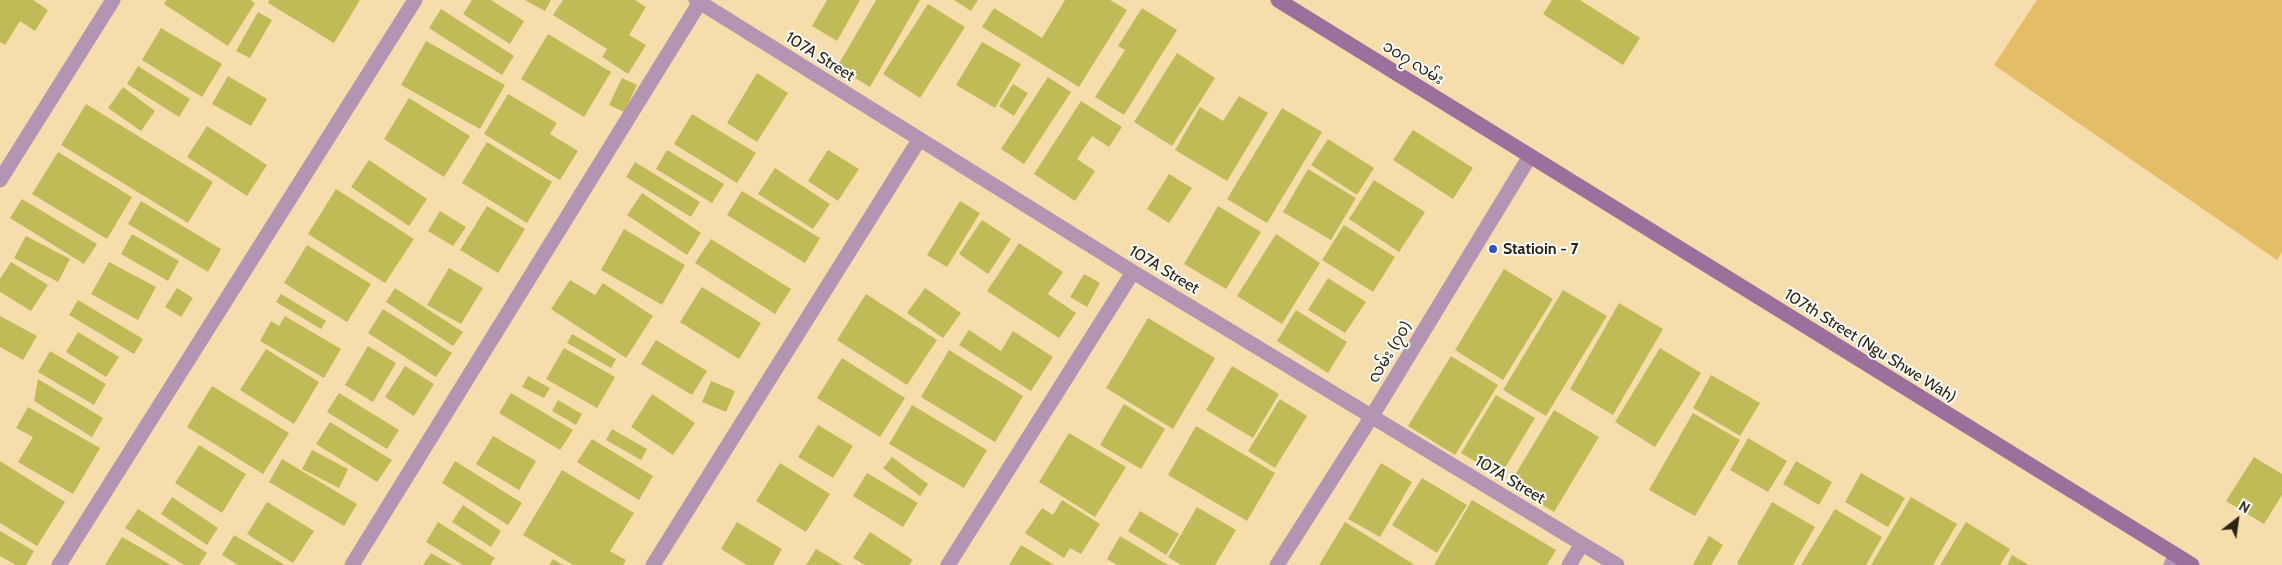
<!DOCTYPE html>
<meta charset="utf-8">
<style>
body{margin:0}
#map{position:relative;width:2282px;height:565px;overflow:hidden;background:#f6deac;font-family:Cabin,sans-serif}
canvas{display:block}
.north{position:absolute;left:2212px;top:495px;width:50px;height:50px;-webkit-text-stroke:4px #fff;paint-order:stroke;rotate:30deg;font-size:14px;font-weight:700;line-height:20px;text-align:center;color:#2d2411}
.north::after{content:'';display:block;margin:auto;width:18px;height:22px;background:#2d2411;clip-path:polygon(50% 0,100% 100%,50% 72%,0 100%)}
</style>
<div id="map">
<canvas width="2282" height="565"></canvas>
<div class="north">N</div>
</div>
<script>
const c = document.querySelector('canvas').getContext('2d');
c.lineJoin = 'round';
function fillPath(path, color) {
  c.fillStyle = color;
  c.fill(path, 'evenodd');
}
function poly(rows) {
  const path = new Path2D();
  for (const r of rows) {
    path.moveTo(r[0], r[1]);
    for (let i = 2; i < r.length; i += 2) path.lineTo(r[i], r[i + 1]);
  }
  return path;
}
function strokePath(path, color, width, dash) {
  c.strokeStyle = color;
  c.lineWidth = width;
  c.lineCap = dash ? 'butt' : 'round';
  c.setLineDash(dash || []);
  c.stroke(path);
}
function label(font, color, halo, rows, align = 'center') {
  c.font = font + ' Cabin,"Noto Sans Myanmar",sans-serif';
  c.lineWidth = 4;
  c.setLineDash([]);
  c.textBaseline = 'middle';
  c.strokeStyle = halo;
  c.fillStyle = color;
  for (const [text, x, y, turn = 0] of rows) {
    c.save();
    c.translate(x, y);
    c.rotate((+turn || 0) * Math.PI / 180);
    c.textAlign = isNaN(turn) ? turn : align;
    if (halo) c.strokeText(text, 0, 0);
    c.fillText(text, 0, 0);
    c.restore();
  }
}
const green = poly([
 [2037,0,2282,0,2282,252,2277,260,1994,65]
]);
const building = poly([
 [0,0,33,0,48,10,35,31,20,21,5,45,0,42],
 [166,0,250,0,255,3,228,46,164,4],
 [269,0,360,0,334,43,268,3],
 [472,0,491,0,524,21,510,44,463,14],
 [525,0,551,0,545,11],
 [563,0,635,0,646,7,629,35,646,45,628,74,602,57,607,49,553,15],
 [827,0,860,0,837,41,812,26],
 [876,0,920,0,870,87,837,67],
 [954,0,978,0,971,11],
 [1065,0,1110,0,1127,10,1079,87,982,27,994,8,1042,38],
 [1552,0,1580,0,1640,38,1623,65,1543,14],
 [928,4,965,27,920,98,883,74],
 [1142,8,1177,30,1124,115,1095,97,1125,50,1118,46],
 [441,9,514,56,502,75,429,28],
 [258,12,272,20,250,58,236,51],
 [161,28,222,64,202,97,142,60],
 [548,34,611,72,584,117,521,79],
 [426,41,505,85,480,129,401,85],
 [982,42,1021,64,995,108,956,85],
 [1177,53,1215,78,1172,146,1134,122],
 [138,66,190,99,179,117,127,84],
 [757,73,788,93,757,142,727,123],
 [228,76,267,99,251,126,212,104],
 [1048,77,1071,92,1024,164,1001,149],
 [622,78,637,85,624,112,609,105],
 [1013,84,1028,93,1014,116,999,106],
 [123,87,155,111,141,131,108,108],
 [508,94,557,123,550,134,578,151,560,180,484,134],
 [1239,96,1268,113,1227,181,1175,150,1200,107,1223,121],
 [409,98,470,136,444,177,384,139],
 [1081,101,1122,127,1109,147,1092,136,1077,159,1095,171,1075,201,1034,174],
 [86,104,213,182,188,223,61,145],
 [1282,108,1322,132,1267,223,1227,199],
 [692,114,756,153,737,183,674,144],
 [207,126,267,165,247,196,187,157],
 [1413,130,1473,168,1453,199,1393,160],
 [1328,139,1374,168,1357,195,1311,165],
 [487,142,552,182,527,223,462,183],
 [667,150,724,184,712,203,656,169],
 [828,150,859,169,838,201,808,181],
 [58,152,132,197,107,239,32,194],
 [369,160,427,199,409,226,351,187],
 [635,162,700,202,691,217,626,177],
 [775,168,830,204,813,229,758,194],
 [1308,169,1356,198,1331,240,1283,212],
 [1169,174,1192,188,1169,223,1147,209],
 [1374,180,1425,212,1399,252,1349,219],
 [336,189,414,239,385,283,308,234],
 [742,191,820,238,805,263,727,215],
 [642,193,701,233,687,255,627,215],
 [22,199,97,244,84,264,10,218],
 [141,201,221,249,208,272,128,224],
 [960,201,980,213,947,267,927,255],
 [487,206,525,229,498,273,460,250],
 [1218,206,1261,232,1226,289,1184,264],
 [440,211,466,227,453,246,428,231],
 [982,220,1011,239,988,274,959,254],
 [1344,225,1395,257,1373,292,1322,260],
 [624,229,685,265,662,305,601,270],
 [132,234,179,261,168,281,121,254],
 [1276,234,1320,263,1282,324,1237,296],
 [26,236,70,259,58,282,14,258],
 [711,239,791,289,775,314,695,263],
 [1019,243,1063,272,1048,294,1076,313,1059,338,987,291],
 [307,245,371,284,347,322,284,283],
 [11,262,48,285,31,311,0,292,0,279],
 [109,262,156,287,138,320,91,294],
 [449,268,483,288,461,324,427,305],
 [1504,269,1553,299,1503,380,1455,350],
 [1084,274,1100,283,1087,307,1070,297],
 [1328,278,1366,302,1345,333,1308,310],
 [570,280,595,295,603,283,653,316,626,358,551,309],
 [702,287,761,323,739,359,680,322],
 [177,288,193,298,181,317,165,307],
 [395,288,463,332,453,346,386,302],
 [925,288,961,313,943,338,907,313],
 [1563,290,1607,316,1546,416,1503,390],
 [281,294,326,321,321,329,276,302],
 [866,294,937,340,907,385,837,340],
 [78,300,143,339,134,354,69,315],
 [1619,303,1663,329,1613,415,1570,389],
 [383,309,452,353,436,377,368,333],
 [1296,310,1347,342,1328,373,1277,341],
 [0,316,37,336,23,360,0,347],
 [285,316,341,349,324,378,260,341,271,321,279,326],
 [1148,318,1215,358,1173,429,1106,388],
 [969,330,1001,351,1013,331,1053,357,1031,391,959,345],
 [78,332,119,357,106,377,66,352],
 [572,334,616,359,611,368,567,343],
 [656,340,707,371,692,395,641,364],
 [368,346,396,363,373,402,345,385],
 [564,348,615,377,597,408,546,379],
 [1660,348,1701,373,1655,447,1615,422],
 [266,349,319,382,294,424,240,390],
 [949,350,1023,396,995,442,921,397],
 [50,351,106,384,94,405,38,372],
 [1451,356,1498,385,1455,455,1408,426],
 [842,358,905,398,880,437,817,398],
 [405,366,434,384,414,416,385,397],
 [1232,366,1279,394,1253,438,1206,410],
 [1711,375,1760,403,1740,436,1693,408],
 [528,376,550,388,544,398,522,387],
 [38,379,103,418,92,437,34,401],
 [711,381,735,391,726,412,702,402],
 [212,386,289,433,263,474,187,427],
 [339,393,399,430,387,449,327,412],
 [511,393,573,430,560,450,499,413],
 [652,394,695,423,673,455,631,427],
 [1496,395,1535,418,1500,476,1461,453],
 [1280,399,1307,416,1275,468,1248,451],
 [558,400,582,414,576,425,552,411],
 [1124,404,1165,429,1141,469,1100,445],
 [912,405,987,450,964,488,889,444],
 [28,407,100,448,73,494,18,462,33,437,16,428],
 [1554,410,1599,437,1554,512,1509,485],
 [1693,413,1740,440,1695,516,1649,490],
 [330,422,392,460,377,482,316,444],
 [818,425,853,446,833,478,798,457],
 [1196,426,1275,473,1247,521,1168,475],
 [612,429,647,449,641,460,606,440],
 [1069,433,1126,467,1095,517,1039,482],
 [493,436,536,461,519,490,476,464],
 [1748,438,1787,461,1768,492,1730,470],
 [592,439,653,476,639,500,577,462],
 [199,445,246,474,222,513,175,483],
 [312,450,348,469,339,488,302,469],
 [892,457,928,484,920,496,883,468],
 [2254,457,2282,474,2282,495,2264,524,2226,501],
 [282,459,357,504,344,526,269,482],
 [0,461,65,502,37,546,0,523],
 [455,461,522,503,508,525,442,483],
 [1796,461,1832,482,1819,505,1783,484],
 [780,463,830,494,806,532,756,501],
 [1381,463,1412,482,1380,537,1348,519],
 [562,470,634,513,610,551,626,560,623,565,573,565,523,535],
 [867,473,918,503,903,527,853,496],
 [1861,473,1905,498,1888,527,1845,502],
 [1422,478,1467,505,1437,553,1392,525],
 [172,497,218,528,207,545,161,514],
 [1911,497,1957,524,1933,565,1871,565],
 [1062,500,1100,524,1081,554,1070,548,1064,558,1025,533,1042,508,1053,515],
 [1472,500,1556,550,1547,565,1434,565],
 [267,502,314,531,293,563,247,534],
 [1772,502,1815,527,1793,565,1740,565,1737,563],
 [463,505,501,531,491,547,452,522],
 [1197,507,1236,530,1215,565,1181,565,1168,557],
 [138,509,207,553,199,565,184,565,125,528],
 [1835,509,1882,537,1866,565,1801,565],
 [1140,511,1179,534,1166,555,1128,531],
 [438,522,495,558,490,565,463,565,426,542],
 [737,522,782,549,773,565,747,565,721,549],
 [1345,522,1415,565,1319,565],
 [1966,522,2010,549,2000,565,1940,565],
 [0,531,34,551,26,565,16,565,0,556],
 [870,532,913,560,909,565,865,565,853,558],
 [234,535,285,565,238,565,222,555],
 [1120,536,1168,565,1117,565,1107,559],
 [1709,536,1723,545,1711,565,1694,565,1693,564],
 [122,537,171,565,105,565],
 [1021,545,1054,565,1009,565],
 [816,549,843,565,806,565],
 [431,553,452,565,423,565],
 [2012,555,2029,565,2007,565],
 [553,559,563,565,549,565]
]);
const street = poly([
 [696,0,1133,272,1617,565],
 [0,180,113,0],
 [59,565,415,0],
 [352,565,700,2],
 [653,565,919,140],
 [948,565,1133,272],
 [1277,565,1372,416,1530,156],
 [1569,565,1582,544],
 [2171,565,2176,556]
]);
const secondary = poly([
 [1278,0,2192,565]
]);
const markers = [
 [1493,249,5,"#2f53c3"]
];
const streetNames = [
 ["107A Street",820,57,32],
 ["၁၀၇ လမ်း",1413,63,32],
 ["107A Street",1164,270,31],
 ["107th Street (Ngu Shwe Wah)",1870,346,32],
 ["လမ်း (၇၀)",1390,352,-59],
 ["107A Street",1510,480,31]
];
const poiNames = [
 ["Statioin - 7",1503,249]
];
fillPath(green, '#e4be67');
fillPath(building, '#c0bb57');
strokePath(street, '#b395b3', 15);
strokePath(secondary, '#9c709c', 15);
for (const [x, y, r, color] of markers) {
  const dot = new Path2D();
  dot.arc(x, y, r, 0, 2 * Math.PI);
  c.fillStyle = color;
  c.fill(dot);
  strokePath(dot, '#fff', 2);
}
label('16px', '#2d2411', '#fff', streetNames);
label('bold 16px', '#2d2411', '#fff', poiNames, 'left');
</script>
